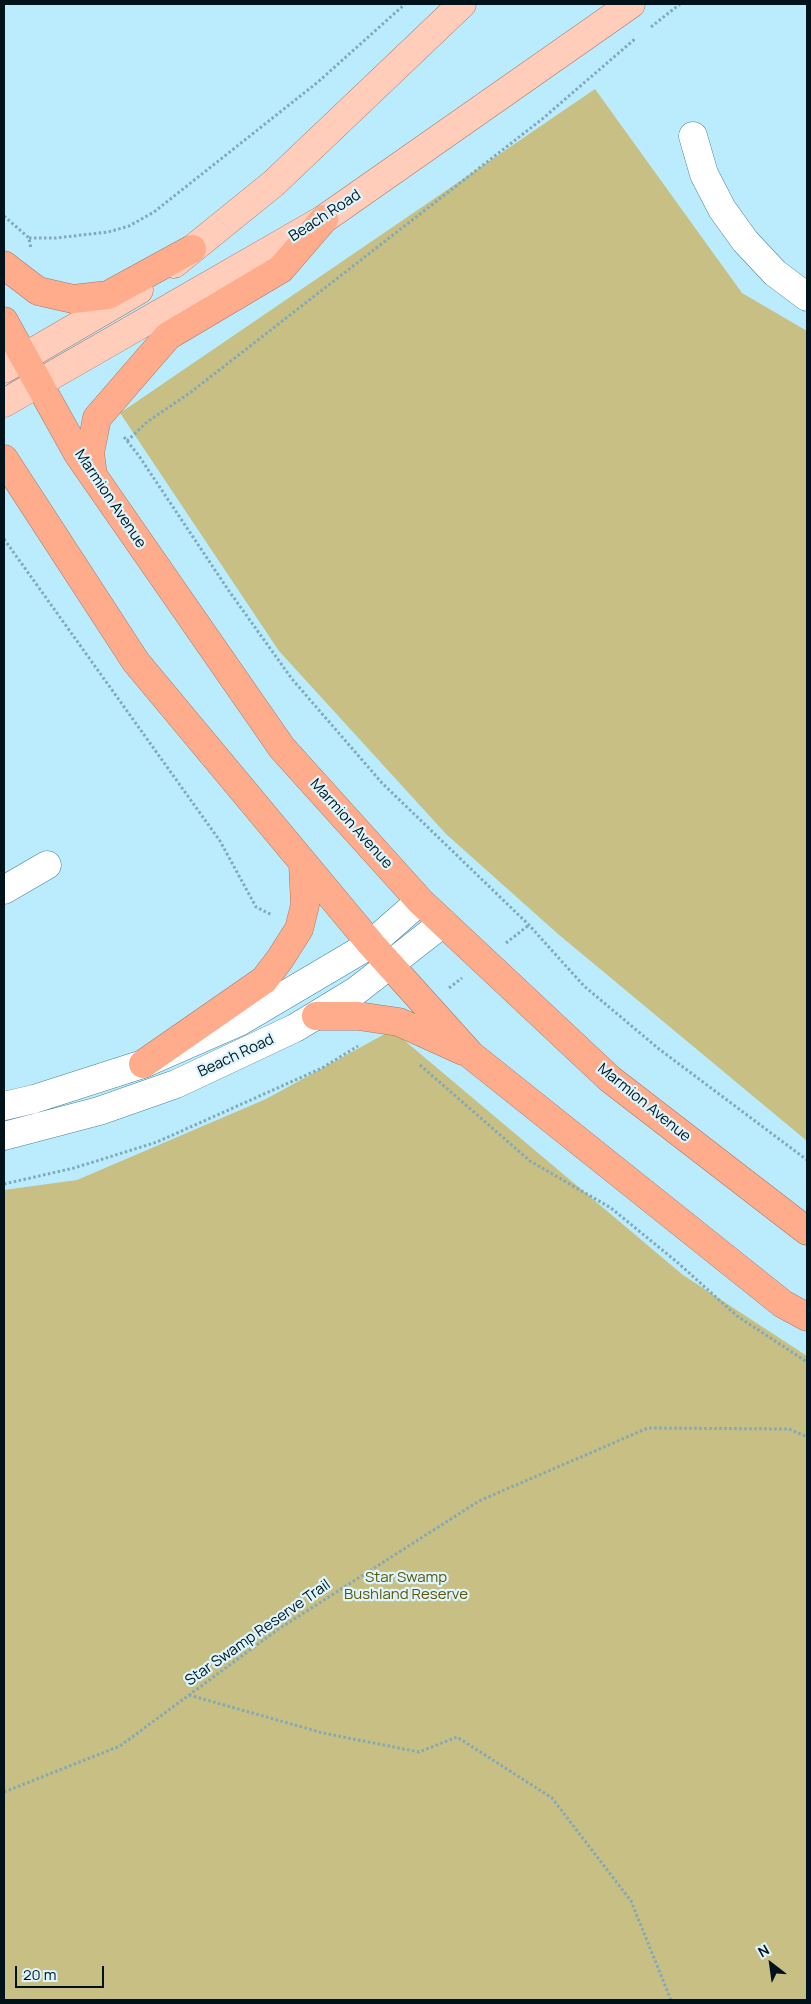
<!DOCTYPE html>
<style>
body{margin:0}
#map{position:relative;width:811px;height:2004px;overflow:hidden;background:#bbecfe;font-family:Manrope,sans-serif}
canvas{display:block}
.frame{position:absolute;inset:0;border:5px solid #00131b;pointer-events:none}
.north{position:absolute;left:746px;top:1939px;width:50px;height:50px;-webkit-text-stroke:4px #ddf5fe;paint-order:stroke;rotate:330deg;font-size:14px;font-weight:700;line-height:20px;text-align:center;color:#00131b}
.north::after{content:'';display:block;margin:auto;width:18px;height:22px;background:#00131b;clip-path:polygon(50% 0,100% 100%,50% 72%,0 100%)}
.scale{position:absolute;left:15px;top:1966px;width:89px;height:22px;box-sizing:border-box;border:2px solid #00131b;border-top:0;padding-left:6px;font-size:15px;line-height:18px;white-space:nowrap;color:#00131b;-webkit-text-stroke:4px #ddf5fe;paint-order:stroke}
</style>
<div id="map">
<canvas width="811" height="2004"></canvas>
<div class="frame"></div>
<div class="north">N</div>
<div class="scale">20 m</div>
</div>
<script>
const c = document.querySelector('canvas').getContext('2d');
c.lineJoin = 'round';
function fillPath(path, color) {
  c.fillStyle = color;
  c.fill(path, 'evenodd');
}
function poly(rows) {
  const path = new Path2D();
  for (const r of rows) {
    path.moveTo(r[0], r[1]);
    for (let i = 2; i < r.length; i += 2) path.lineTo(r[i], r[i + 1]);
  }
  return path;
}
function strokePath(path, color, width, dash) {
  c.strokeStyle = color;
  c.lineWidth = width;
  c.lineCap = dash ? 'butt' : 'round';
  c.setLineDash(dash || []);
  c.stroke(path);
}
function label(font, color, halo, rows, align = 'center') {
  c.font = font + ' Manrope,sans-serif';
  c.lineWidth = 4.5;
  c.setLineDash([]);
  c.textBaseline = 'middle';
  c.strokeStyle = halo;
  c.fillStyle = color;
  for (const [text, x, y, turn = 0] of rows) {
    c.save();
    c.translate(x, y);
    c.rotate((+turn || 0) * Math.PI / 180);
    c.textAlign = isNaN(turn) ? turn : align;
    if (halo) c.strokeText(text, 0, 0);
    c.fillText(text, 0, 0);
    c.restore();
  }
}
const green = poly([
 [595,89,742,293,807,331,807,1141,558,934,446,834,279,651,120,413],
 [392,1030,683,1275,807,1356,807,2000,4,2000,4,1190,77,1180,266,1099]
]);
const path = poly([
 [651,27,680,4],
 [4,216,29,238,31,249],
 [29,238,56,238,108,232,129,226,154,212,318,82,405,4],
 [124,437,139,456,229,591,292,679,382,783,529,925,584,986,659,1049,807,1160],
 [127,441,147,422,191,392,541,120,636,38],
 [4,539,220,841,256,907,272,915],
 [506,943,529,925],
 [449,988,462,978],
 [420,1065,530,1161,611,1208,677,1262,737,1316,807,1362],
 [4,1184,74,1168,157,1142,322,1068,358,1046],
 [189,1695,323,1733,419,1752,457,1737,552,1798,631,1901,671,2000],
 [4,1792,120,1746,277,1630,479,1501,648,1428,789,1429,807,1437]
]);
const street = poly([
 [693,136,704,174,722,209,745,241,775,273,807,297],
 [4,890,47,865]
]);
const secondary = poly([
 [4,1106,34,1099,143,1064,239,1022,371,944,420,901],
 [4,1136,99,1111,176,1084,295,1028,356,991,443,923]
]);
const primary = poly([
 [174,264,274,183,462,4],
 [4,369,139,290],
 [4,403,324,219,631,4]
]);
const highway = poly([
 [4,265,38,291,73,299,108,295,192,249],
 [4,321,78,454,282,748,420,901,610,1079,807,1231],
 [4,459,136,662,371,944,471,1055,783,1304,807,1317],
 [93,475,90,453,97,418,168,336,281,269,324,219],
 [316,1016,358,1016,399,1022,463,1051],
 [143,1064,264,980,280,959,299,929,305,905,303,864]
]);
const streetNames = [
 ["Beach Road",325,216,-33],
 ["Marmion Avenue",110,499,56],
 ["Marmion Avenue",351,824,48],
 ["Beach Road",236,1056,-25],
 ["Marmion Avenue",644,1103,39],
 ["Star Swamp Reserve Trail",258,1633,-35]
];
const parkNames = [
 ["Star Swamp",406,1578],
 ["Bushland Reserve",406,1595]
];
fillPath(green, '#c7bf84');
strokePath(street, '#478398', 29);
strokePath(secondary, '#478398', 29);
strokePath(primary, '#a67664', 29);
strokePath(highway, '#a67664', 29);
strokePath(path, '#81a9b8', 3, [2.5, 2.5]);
strokePath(street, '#fff', 28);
strokePath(secondary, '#fff', 28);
strokePath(primary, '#ffcdba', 28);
strokePath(highway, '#ffac8c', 28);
label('15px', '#00131b', '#ddf5fe', streetNames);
label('15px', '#5f5500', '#ddf5fe', parkNames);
</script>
